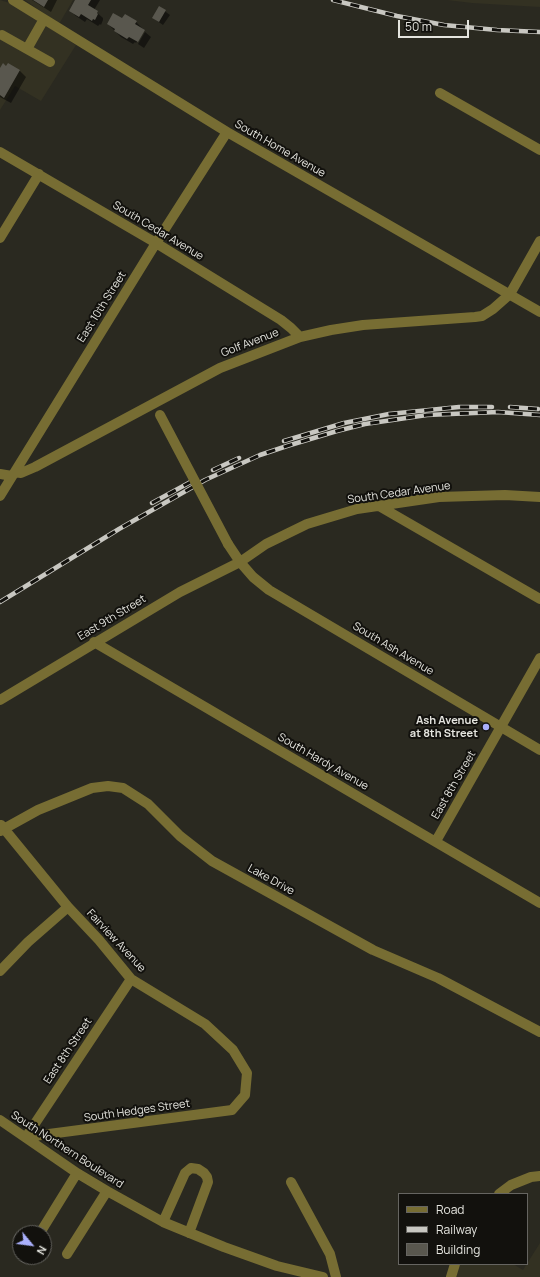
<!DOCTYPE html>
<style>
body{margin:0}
#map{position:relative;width:540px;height:1277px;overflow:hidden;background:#2a2920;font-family:Manrope,sans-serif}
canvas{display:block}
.legend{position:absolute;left:398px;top:1193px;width:130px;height:72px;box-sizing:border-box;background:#12110d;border:1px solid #666561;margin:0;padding:5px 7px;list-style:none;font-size:12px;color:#e4e4de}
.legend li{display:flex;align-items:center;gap:8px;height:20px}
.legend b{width:20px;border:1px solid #666561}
.north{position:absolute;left:12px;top:1225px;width:40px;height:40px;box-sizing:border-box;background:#12110d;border:1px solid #666561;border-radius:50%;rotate:119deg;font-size:11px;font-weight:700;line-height:16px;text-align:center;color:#e4e4de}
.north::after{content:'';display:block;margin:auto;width:14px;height:18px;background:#aab0fc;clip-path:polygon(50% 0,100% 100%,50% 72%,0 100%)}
.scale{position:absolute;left:398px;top:20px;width:71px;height:18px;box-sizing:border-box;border:2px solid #e4e4de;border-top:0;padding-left:5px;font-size:12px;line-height:14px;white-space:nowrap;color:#e4e4de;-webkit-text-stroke:3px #12110d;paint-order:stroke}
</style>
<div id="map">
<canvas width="540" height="1277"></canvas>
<ul class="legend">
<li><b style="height:5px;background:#776d33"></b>Road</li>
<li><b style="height:5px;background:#c8c7c1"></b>Railway</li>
<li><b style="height:11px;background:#59574e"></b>Building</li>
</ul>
<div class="north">N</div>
<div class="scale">50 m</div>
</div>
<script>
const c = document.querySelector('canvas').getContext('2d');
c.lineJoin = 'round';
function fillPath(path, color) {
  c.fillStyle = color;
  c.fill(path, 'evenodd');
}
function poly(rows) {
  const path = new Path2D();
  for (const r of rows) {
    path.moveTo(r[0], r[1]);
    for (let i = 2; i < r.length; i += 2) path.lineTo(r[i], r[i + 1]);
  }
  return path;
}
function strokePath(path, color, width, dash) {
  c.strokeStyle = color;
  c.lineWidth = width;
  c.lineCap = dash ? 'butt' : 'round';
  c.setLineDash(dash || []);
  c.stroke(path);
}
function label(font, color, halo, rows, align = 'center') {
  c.font = font + ' Manrope,sans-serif';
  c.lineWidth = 4;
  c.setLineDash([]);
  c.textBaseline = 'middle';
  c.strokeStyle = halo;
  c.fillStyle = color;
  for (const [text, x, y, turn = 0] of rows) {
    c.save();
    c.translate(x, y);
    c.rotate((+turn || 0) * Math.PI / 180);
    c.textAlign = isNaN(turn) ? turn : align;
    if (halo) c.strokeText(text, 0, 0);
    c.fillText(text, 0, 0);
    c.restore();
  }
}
const built = poly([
 [0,0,13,4,76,45,41,101,15,86,0,110],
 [25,0,73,0,59,24],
 [447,0,540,0,540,7,472,3],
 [540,1243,540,1277,456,1277,456,1273,460,1264,513,1264,523,1270]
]);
const shadow = poly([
 [32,0,57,0,51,12],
 [76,0,100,0,94,10,103,18,103,20,101,25,100,24,98,26,87,19,85,22,76,16,70,11],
 [159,7,170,15,163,25,153,18],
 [123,20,136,22,145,31,143,31,136,43,135,42,133,44,121,37,108,24],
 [145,32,151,37,144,48,138,44],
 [8,64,20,71,26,77,11,103,0,97,0,69,7,67]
]);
const building = poly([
 [33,0,48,0,44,7],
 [75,0,91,0,88,5,98,11,97,13,98,14,95,20,93,19,92,21,81,14,79,17,69,11],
 [159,6,166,10,159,22,152,18],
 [113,13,122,18,125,14,137,21,135,24,145,30,138,42,129,37,127,39,114,31,115,29,107,24],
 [3,63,6,66,8,63,20,70,4,98,0,95,0,68]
]);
const minor = poly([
 [13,0,227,132,540,312],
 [2,35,50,62],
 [27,49,44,19],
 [440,93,540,150],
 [0,152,156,243,281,320,291,328,300,337],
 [0,238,39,174],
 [15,472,21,473,35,467,220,368,300,337,331,330,363,325,475,317,482,316,493,309,510,294,540,241],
 [0,474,12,476],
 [0,496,156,243,227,132],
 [379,506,540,599],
 [228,544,240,562,253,577,269,590,540,750],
 [94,642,540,903],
 [0,700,180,592,240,562,266,544,307,524,357,509,439,497,505,495,540,497],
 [1,825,68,907,99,940,131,979,205,1024,233,1050,247,1073,245,1095,232,1110,26,1137],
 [0,831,38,810,92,788,108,786,123,788,148,804,180,836,212,861,373,950,438,978,540,1032],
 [436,841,540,658],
 [0,971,28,942,68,907],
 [0,1120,77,1173,107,1191,163,1222,224,1247,277,1266,323,1277],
 [26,1137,131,979],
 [291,1182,330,1254,336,1277],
 [499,1194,511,1185,531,1177,540,1176],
 [163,1222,185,1173,191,1168,198,1169,204,1173,207,1177,208,1182,189,1233],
 [40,1233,77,1173],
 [67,1254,107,1191],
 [451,1277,455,1264]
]);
const rail = poly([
 [333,0,397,16,444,25,497,30,540,32],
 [510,407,538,409],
 [284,441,344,423,389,414,459,407,492,407],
 [213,470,239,458],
 [152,503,196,479],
 [0,602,119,529,205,480,260,455,287,446,337,431,365,424,427,415,498,412,540,415]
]);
const minorBridge = poly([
 [160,415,228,544]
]);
const markers = [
 [486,727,4,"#aab0fc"]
];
const streetNames = [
 ["South Home Avenue",280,149,30],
 ["South Cedar Avenue",158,231,31],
 ["East 10th Street",102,307,-58],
 ["Golf Avenue",250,343,-21],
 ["South Cedar Avenue",399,493,-8],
 ["East 9th Street",112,618,-31],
 ["South Ash Avenue",393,649,31],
 ["South Hardy Avenue",323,762,30],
 ["East 8th Street",454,785,-60],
 ["Lake Drive",271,880,29],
 ["Fairview Avenue",116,941,47],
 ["East 8th Street",68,1051,-56],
 ["South Hedges Street",137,1111,-8],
 ["South Northern Boulevard",67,1150,33]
];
const poiNames = [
 ["Ash Avenue",478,721],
 ["at 8th Street",478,734]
];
fillPath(built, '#333122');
fillPath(shadow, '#0007');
fillPath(building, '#59574e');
strokePath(minor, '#776d33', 10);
strokePath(rail, '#c8c7c1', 4.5);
strokePath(rail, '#12110d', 3, [9]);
strokePath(minorBridge, '#776d33', 10);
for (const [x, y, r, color] of markers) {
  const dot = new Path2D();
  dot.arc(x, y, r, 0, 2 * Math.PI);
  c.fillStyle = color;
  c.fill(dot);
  strokePath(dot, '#12110d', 1.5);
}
label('11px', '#e4e4de', '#12110d', streetNames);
label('bold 11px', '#e4e4de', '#12110d', poiNames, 'right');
</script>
